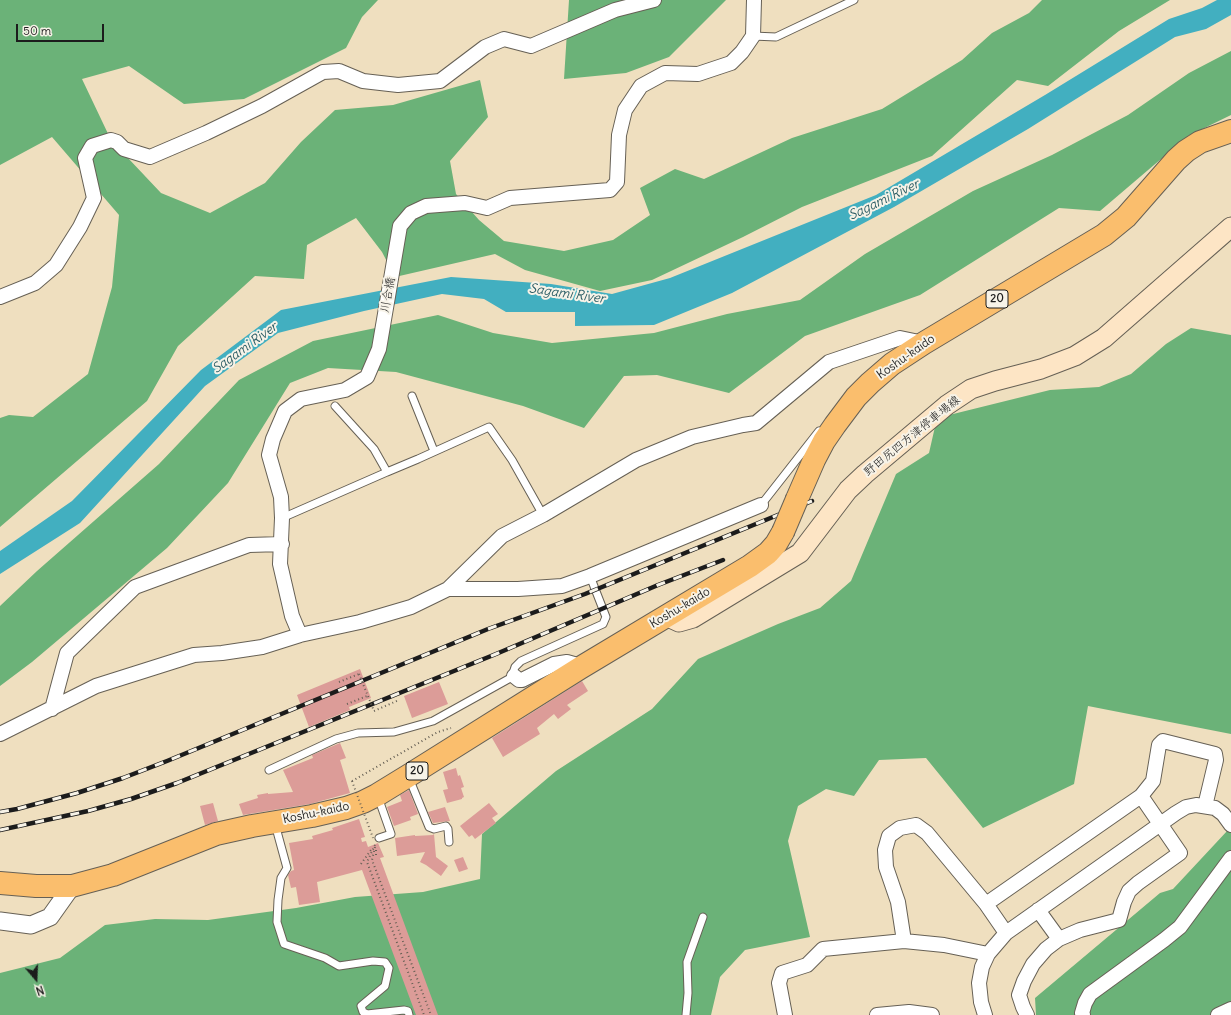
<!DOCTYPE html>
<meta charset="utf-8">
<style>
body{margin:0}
#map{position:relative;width:1231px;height:1015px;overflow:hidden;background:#efdfbf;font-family:Delius,sans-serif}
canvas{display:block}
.north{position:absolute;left:16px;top:959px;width:40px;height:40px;-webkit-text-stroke:3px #f7f3e8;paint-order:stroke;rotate:161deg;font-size:11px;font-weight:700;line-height:16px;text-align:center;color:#1c1c1c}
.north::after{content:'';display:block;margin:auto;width:14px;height:18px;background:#1c1c1c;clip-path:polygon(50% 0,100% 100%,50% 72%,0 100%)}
.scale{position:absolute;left:16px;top:24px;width:88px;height:18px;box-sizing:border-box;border:2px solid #1c1c1c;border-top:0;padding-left:5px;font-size:12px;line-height:14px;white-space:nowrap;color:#1c1c1c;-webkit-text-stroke:3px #f7f3e8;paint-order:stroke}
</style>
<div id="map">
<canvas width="1231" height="1015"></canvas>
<div class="north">N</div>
<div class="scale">50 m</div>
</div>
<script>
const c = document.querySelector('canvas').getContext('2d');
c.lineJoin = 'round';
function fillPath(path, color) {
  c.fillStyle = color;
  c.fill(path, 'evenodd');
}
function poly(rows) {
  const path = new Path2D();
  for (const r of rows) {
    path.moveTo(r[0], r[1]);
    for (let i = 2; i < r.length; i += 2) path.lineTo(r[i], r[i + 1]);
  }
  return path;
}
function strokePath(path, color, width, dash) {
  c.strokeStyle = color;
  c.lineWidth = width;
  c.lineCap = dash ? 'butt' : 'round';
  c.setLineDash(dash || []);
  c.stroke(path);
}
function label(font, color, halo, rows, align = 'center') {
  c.font = font + ' Delius,"Klee One",sans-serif';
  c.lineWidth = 4;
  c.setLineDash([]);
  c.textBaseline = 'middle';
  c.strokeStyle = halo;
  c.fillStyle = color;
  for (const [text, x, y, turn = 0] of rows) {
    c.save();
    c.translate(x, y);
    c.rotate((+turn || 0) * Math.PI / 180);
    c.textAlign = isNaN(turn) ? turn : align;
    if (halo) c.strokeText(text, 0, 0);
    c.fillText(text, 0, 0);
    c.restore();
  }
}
const forest = poly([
 [0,0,378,0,362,17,346,48,244,99,184,104,129,66,82,79,111,140,161,193,210,213,265,183,301,142,335,110,393,105,480,80,488,117,450,161,456,194,479,220,504,241,564,251,613,240,650,215,640,188,675,169,704,179,792,138,882,109,962,60,992,33,1029,13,1042,0,1170,0,1119,31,1048,86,1017,80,932,156,802,207,743,237,652,280,600,291,525,270,495,254,395,277,382,252,356,218,307,245,304,279,255,276,178,346,147,401,0,527,0,418,9,415,33,417,88,374,112,287,119,215,52,137,0,165],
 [569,0,726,0,669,57,626,73,564,79],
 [1231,51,1231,115,1188,136,1100,211,1059,208,920,295,805,336,729,393,657,375,624,376,584,428,523,406,396,372,328,368,290,383,228,483,167,548,32,662,0,686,0,606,37,571,159,464,239,380,313,341,438,315,493,333,552,343,654,333,727,314,800,300,865,254,973,191,1052,155,1128,115,1189,73],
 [1191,328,1231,335,1231,734,1088,706,1074,784,983,828,926,758,879,760,854,796,826,789,798,806,788,841,810,937,745,950,720,977,711,1015,0,1015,0,973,60,958,105,925,155,919,208,920,296,908,355,897,423,892,480,879,482,834,556,771,652,709,698,659,778,624,820,608,851,581,896,474,929,453,937,418,1050,390,1099,387,1131,374,1166,344],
 [1231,824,1231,1015,1036,1015,1035,998,1160,893,1173,889,1228,830]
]);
const water = poly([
 [1217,0,1231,0,1231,15,1206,29,1175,37,1028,129,894,207,732,293,654,325,575,326,575,312,506,312,484,299,442,294,364,311,278,333,205,386,80,523,0,574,0,551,72,501,201,370,281,310,451,277,551,284,612,294,670,278,876,195,1045,95,1169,19,1202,8]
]);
const building = poly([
 [360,669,371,698,349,707,350,710,309,727,297,695],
 [582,681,588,691,567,705,571,709,558,719,554,714,537,728,540,734,503,757,492,738],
 [439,682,448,704,412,718,404,696],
 [340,743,346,758,340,760,350,793,310,804,243,815,239,804,258,798,257,795,268,793,268,794,293,792,283,770,313,758,312,755],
 [456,768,458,776,460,775,464,787,461,788,464,797,462,798,462,799,447,803,443,790,448,789,443,772],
 [409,790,418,814,410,817,411,820,394,826,387,807,402,801,400,795],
 [213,803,218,821,205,825,200,806],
 [489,803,498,814,492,818,496,823,475,839,472,835,469,837,460,826],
 [445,807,450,821,433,823,428,812],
 [359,819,365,837,361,838,362,842,366,841,368,847,378,843,384,857,380,858,438,1015,416,1015,362,870,317,882,320,902,299,905,296,887,291,888,288,875,291,871,294,870,289,843,313,839,312,836,333,830,332,828],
 [434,834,436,857,448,866,441,876,426,865,420,862,425,852,397,856,395,838,415,835,415,836,433,835],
 [463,857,468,869,459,872,454,860]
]);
const path = poly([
 [339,682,359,674],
 [347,704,367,696],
 [374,711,399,700],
 [352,781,438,732,451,728],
 [375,845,367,862,424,1015],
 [375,847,372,860,431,1015],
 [376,850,376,858],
 [361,864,371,850]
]);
const service = poly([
 [753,36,776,37,854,0],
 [412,396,434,451],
 [335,406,374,449,387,472,418,459,489,427,512,460,543,515],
 [761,505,819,431],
 [282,518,387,472],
 [269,770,336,739,358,733,394,732,433,721,514,676,513,673,515,667,521,661,603,624,606,617,590,576],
 [409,778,429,827,434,829,446,826,448,829,449,842],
 [378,797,391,834,379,838],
 [275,824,287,868,281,878,278,900,277,922,284,944,325,958,339,966,373,961,385,962,389,968,385,986,361,1006,363,1012,367,1014,404,1010,408,1011,409,1015],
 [686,1015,688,993,687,962,703,917]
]);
const minor = poly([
 [0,297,35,283,56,265,80,227,94,198,85,158,92,146,111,140,117,142,124,149,150,157,206,133,262,106,323,72,339,71,363,81,398,85,440,81,485,47,504,39,531,46,615,10,654,0],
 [448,589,518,589,562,586,590,576,761,505],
 [300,635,292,616,280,564,282,518,281,497,269,455,273,439,285,411,301,399,345,390,367,377,379,349,400,226,411,213,426,206,465,203,487,208,510,198,610,190,617,182,619,135,625,110,641,86,665,73,698,74,731,63,742,52,753,36,754,0],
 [514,676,519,680,522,680,554,664,567,662,574,664,580,668],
 [52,709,67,653,135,587,249,545,282,544],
 [0,734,96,686,194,655,222,653,262,647,300,635,360,622,411,607,448,589,502,536,543,515,636,460,692,437,743,425,756,423,829,362,900,338,924,343],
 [986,904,1141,796,1153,781,1159,745,1163,741,1215,754,1216,760,1205,806],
 [1038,910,1059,939],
 [904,941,898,902,886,867,885,850,889,836,900,828,916,825,927,833,986,904,1006,933],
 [785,1015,779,983,782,973,807,965,823,949,904,941,944,945,988,954],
 [877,1015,909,1012,932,1015],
 [985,1015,981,1002,979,983,982,967,988,954,1006,933,1176,813,1186,807,1196,805,1215,808,1223,814,1231,825],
 [1027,1015,1023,1007,1019,995,1024,981,1033,964,1046,949,1059,939,1080,930,1119,920,1124,902,1129,891,1138,883,1180,853,1141,796],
 [1083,1015,1082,1013,1085,1003,1090,994,1164,940,1180,927,1231,858],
 [1218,1015,1231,1009]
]);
const tertiary = poly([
 [0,921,31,925,50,917,72,886]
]);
const secondary = poly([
 [666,616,679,622,693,618,800,553,848,490,865,474,947,405,971,389,995,381,1041,369,1075,356,1104,338,1231,227]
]);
const trunk = poly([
 [797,499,814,460,824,441,835,425,856,397,870,383,892,364,924,343,1104,235,1126,217,1176,160,1186,151,1200,142,1231,131],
 [0,883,36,886,72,886,113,875,216,834,252,826,312,816,346,808,363,802,377,795,408,776,580,668,750,566,768,553,776,544,783,532]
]);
const rail = poly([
 [0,812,17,809,77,793,123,778,167,761,488,629,585,594,812,501],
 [0,830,88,811,131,799,177,783,496,654,658,585,723,560]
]);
const pathBridge = poly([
 [359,674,374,711],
 [352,781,373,838]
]);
const trunkBridge = poly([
 [783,532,797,499]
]);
const shields = [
 [997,299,22],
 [417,771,22]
];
const shieldNames = [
 ["20",997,299],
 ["20",417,771]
];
const streetNames = [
 ["川合橋",388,295,-80],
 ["Koshu-kaido",906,357,-35],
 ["野田尻四方津停車場線",912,436,-39],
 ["Koshu-kaido",680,608,-31],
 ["Koshu-kaido",316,813,-12]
];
const waterNames = [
 ["Sagami River",884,200,-26],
 ["Sagami River",567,294,8],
 ["Sagami River",245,348,-36]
];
fillPath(forest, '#6bb278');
fillPath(water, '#42afc0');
fillPath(building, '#dc9c98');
strokePath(service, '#666055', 9);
strokePath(minor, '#666055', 16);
strokePath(tertiary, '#666055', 19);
strokePath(secondary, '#666055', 21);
strokePath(trunk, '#666055', 24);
strokePath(path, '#666055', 2, [1, 3]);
strokePath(service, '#fff', 7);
strokePath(minor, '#fff', 14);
strokePath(tertiary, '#fff', 17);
strokePath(secondary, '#fde5c5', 19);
strokePath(trunk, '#fabe6d', 22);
strokePath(rail, '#1c1c1c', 4.5);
strokePath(rail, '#f7f3e8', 3, [9]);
strokePath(trunkBridge, '#666055', 24, []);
strokePath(pathBridge, '#666055', 2, [1, 3]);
strokePath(trunkBridge, '#fabe6d', 22);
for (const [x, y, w] of shields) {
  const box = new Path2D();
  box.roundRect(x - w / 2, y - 9, w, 18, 3);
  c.fillStyle = '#f7f3e8';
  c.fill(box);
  strokePath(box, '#1c1c1c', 1);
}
label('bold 11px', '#1c1c1c', null, shieldNames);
label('12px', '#1c1c1c', '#f7f3e8', streetNames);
label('italic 13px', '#2d5e66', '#f7f3e8', waterNames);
</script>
